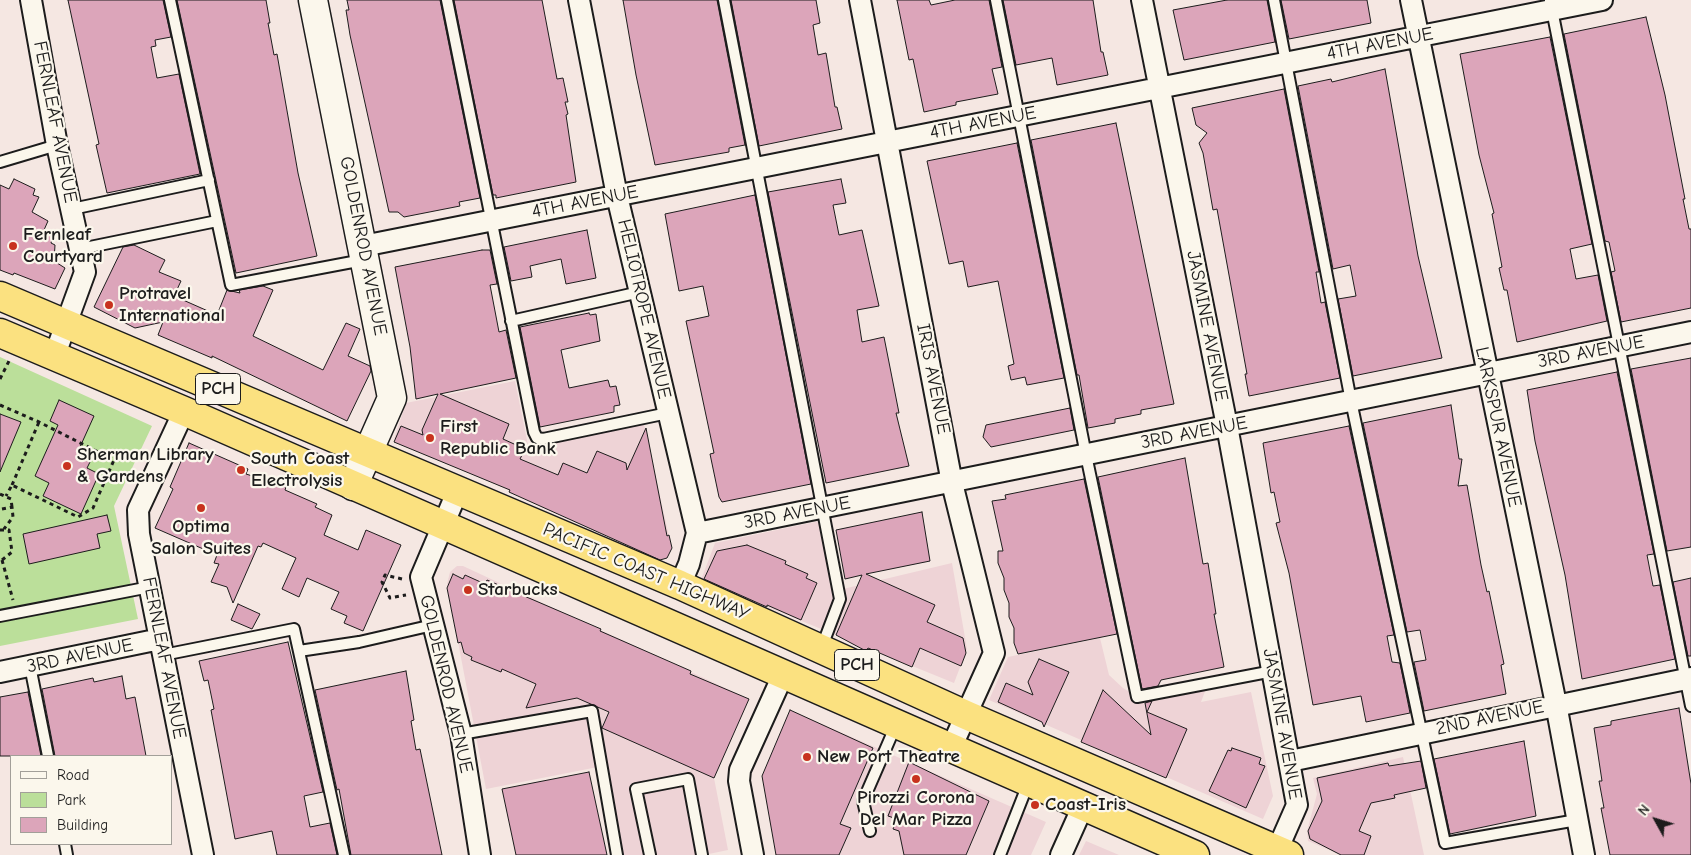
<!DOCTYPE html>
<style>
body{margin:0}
#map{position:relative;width:1691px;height:855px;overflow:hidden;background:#f5e7e2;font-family:"Comic Neue",sans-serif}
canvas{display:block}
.legend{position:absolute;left:10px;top:755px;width:162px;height:90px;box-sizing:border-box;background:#fbf7ec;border:1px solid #a29f99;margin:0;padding:6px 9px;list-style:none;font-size:15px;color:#1c1c1c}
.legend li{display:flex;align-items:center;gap:10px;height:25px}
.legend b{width:25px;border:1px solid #a29f99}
.north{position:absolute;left:1631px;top:795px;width:50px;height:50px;-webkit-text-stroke:4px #fbf7ec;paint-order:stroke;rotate:309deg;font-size:14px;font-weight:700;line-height:20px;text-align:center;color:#1c1c1c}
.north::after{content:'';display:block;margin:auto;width:18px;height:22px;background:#1c1c1c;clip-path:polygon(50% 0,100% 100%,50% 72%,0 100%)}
</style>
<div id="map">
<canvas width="1691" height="855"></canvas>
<ul class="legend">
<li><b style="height:6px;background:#fbf7ec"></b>Road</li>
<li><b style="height:14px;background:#bbdf9a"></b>Park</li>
<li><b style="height:14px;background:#dca5ba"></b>Building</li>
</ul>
<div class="north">N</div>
</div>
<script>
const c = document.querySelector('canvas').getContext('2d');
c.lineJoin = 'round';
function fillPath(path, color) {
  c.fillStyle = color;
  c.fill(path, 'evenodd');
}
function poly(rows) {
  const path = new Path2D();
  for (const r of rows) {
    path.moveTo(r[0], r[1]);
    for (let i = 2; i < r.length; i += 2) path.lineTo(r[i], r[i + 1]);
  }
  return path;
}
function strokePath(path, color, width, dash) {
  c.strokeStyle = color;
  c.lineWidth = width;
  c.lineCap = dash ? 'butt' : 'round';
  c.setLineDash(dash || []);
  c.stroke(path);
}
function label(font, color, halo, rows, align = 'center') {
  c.font = font + ' "Comic Neue",sans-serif';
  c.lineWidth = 4.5;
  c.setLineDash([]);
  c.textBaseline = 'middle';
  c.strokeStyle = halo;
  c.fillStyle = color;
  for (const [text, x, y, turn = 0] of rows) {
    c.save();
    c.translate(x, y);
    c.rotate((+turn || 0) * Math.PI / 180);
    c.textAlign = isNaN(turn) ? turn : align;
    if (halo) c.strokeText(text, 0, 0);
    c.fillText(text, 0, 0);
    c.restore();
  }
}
const built = poly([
 [515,381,528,445,644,424,671,545,661,558,394,439,406,403],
 [829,519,843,589,952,563,967,649,954,683,701,580,715,543],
 [457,566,463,566,749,699,714,778,728,850,704,855,622,855,603,766,486,789,447,584,450,572],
 [1100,638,1109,675,1123,688,1141,699,1207,686,1201,702,1251,692,1273,796,1263,819,989,700,1008,657],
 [790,710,1046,822,1031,855,777,855,762,776],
 [1403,757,1424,855,1341,855,1308,841,1307,831,1317,794,1313,778],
 [1086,841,1119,855,1079,855]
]);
const green = poly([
 [0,357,152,426,114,506,138,619,0,646]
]);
const building = poly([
 [68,0,163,0,171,37,155,40,156,46,151,47,157,78,179,74,200,174,107,193,96,145,99,144,68,0],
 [177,0,266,0,270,23,268,23,274,55,277,54,298,173,317,256,236,273,177,0],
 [347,0,440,0,480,198,459,202,460,206,404,217,398,212,389,212,350,35,346,10,349,10,347,0],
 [454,0,542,0,557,79,563,78,568,102,565,102,568,114,566,115,576,182,496,198,496,195,493,195,454,0],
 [623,0,717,0,745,145,729,148,729,152,655,165,636,75,623,0],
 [731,0,816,0,820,23,813,25,818,55,826,53,835,107,837,107,842,129,759,146,731,0],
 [897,0,929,0,931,5,955,0,989,0,1002,67,992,69,998,94,956,102,956,105,924,112,913,59,909,60,897,0],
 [1003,0,1093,0,1101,52,1103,52,1108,75,1057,85,1052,58,1016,65,1003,0],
 [1227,0,1267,0,1275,42,1184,60,1173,10,1227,0],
 [1281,0,1367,0,1371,23,1289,39,1281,0],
 [1646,17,1665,95,1685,199,1683,199,1689,229,1691,229,1691,308,1621,322,1611,272,1615,271,1609,242,1605,241,1564,34,1646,17],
 [1550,37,1592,244,1570,249,1576,279,1598,275,1607,321,1517,342,1507,290,1504,290,1499,268,1502,267,1492,214,1494,213,1479,155,1460,54,1550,37],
 [1385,69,1418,256,1442,358,1353,376,1338,299,1356,296,1350,265,1333,269,1298,86,1331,79,1332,82,1385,69],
 [1284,89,1319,272,1316,272,1321,303,1325,302,1340,378,1249,396,1245,374,1247,374,1217,209,1213,210,1203,153,1199,143,1207,133,1196,125,1192,108,1284,89],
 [1116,123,1174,404,1141,410,1141,414,1115,419,1115,423,1088,428,1079,375,1077,375,1031,140,1116,123],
 [1017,143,1064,378,1027,385,1025,377,1011,380,1008,366,1014,364,998,281,968,287,963,261,949,264,927,161,1017,143],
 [14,179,35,189,33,195,39,197,32,212,48,221,44,230,54,234,51,243,55,245,54,261,65,268,55,289,14,273,13,275,0,270,0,185,9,189,14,179],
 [841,179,846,203,833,205,839,235,862,230,879,306,857,310,862,342,884,337,899,413,896,413,909,466,826,483,768,192,841,179],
 [755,195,811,484,722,502,719,497,710,454,714,453,686,321,709,316,703,286,679,291,665,214,755,195],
 [587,230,596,278,566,284,561,259,530,266,532,277,511,281,504,247,587,230],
 [134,245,165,260,159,272,181,281,174,296,217,315,227,290,240,293,239,290,263,286,273,290,253,336,323,370,346,323,360,329,348,356,370,366,371,371,347,421,212,356,212,358,158,335,163,322,135,328,94,307,123,247,134,245],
 [482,250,490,250,497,284,490,285,499,332,506,330,516,378,440,394,509,424,503,439,525,449,520,459,558,475,563,463,587,473,597,451,626,463,627,470,646,428,667,536,669,535,672,548,667,558,660,560,509,492,510,490,394,442,401,426,423,435,422,430,438,394,416,399,410,347,395,267,482,250],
 [589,313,590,315,596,314,600,341,561,350,569,388,608,380,610,387,616,386,620,405,614,406,614,412,540,427,520,327,589,313],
 [1691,358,1691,547,1667,551,1631,369,1691,358],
 [1617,372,1654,554,1647,555,1653,586,1660,585,1675,659,1582,679,1565,575,1535,441,1527,390,1617,372],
 [59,400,94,416,80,447,94,454,87,468,99,474,81,514,43,496,49,483,35,476,58,425,50,421,59,400],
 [1451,405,1459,459,1462,459,1458,486,1467,485,1481,565,1487,592,1489,591,1504,664,1501,665,1506,694,1424,711,1414,662,1426,660,1420,630,1407,632,1363,423,1451,405],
 [1070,408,1074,430,991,447,983,437,986,425,1070,408],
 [0,414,21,422,0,472,0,414],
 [1349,426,1394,635,1387,636,1392,662,1400,663,1410,713,1366,722,1361,696,1313,705,1289,573,1276,523,1280,522,1274,492,1271,493,1263,443,1349,426],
 [189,443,248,469,246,474,262,479,263,482,286,487,285,490,317,504,315,507,332,515,324,535,358,550,366,530,401,545,363,631,344,623,347,616,331,609,339,592,307,578,299,597,282,589,296,558,263,543,261,547,258,546,233,603,227,587,211,582,219,564,214,563,217,555,155,528,173,489,170,487,189,443],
 [1185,458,1203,564,1208,563,1216,614,1214,614,1224,667,1161,680,1158,686,1142,689,1098,477,1185,458],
 [1084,479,1117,634,1018,654,1014,643,1014,628,1009,617,1009,603,1004,590,1004,578,998,563,998,551,1003,551,992,501,1006,499,1005,495,1084,479],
 [922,512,930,561,866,574,935,605,927,622,963,638,966,653,961,666,920,648,912,667,868,648,866,651,836,635,862,575,845,579,836,530,922,512],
 [107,515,111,531,97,534,100,548,29,564,23,534,107,515],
 [747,545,786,561,785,564,808,574,806,578,817,583,801,620,767,605,767,607,704,579,717,551,747,545],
 [453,574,463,579,465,575,485,584,487,580,601,629,600,631,691,671,690,674,749,699,714,778,602,728,609,712,577,698,526,708,536,684,502,669,501,672,471,660,472,657,464,653,461,642,458,643,447,588,453,574],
 [1691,578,1691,656,1688,656,1673,582,1691,578],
 [238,604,260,614,252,629,231,620,238,604],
 [288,642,323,792,304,796,310,827,330,823,337,855,277,855,272,831,235,839,211,710,214,709,208,680,204,681,199,661,288,642],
 [1039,659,1069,672,1044,727,1042,722,998,702,1006,683,1033,695,1028,682,1039,659],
 [406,671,414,720,411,721,416,750,420,749,442,855,351,855,339,789,337,790,315,690,406,671],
 [122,676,126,699,135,697,146,756,55,756,42,689,93,678,94,682,122,676],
 [1103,690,1151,735,1145,703,1152,701,1147,712,1187,729,1166,778,1081,742,1103,690],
 [28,692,41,756,0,756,0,697,28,692],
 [1679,708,1691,784,1691,855,1610,855,1601,808,1604,808,1599,781,1602,781,1594,728,1611,725,1611,721,1679,708],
 [790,710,873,748,840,824,851,828,839,855,776,855,762,776,790,710],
 [1524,741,1536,816,1450,834,1434,759,1524,741],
 [1232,748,1261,758,1259,764,1265,766,1246,808,1209,791,1228,750,1231,751,1232,748],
 [1421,761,1426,788,1394,795,1395,798,1371,803,1359,831,1371,836,1364,855,1341,855,1310,839,1308,831,1322,801,1317,778,1388,763,1389,766,1421,761],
 [909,762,989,801,966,855,904,855,899,831,893,829,897,819,888,816,909,762],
 [589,772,607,855,516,855,502,789,589,772]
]);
const path = poly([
 [0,379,9,361],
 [0,405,39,422,114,460,93,508,78,517,12,485,6,496],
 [12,485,39,422],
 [0,494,11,499,12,507],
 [2,509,12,507,13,517,4,529],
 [0,530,9,530,12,552,2,560],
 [2,560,13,600],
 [402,579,385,575,382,582,390,598,406,595]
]);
const lane = poly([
 [170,0,231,285,363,260],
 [447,0,534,432,537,438,543,439,668,413],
 [724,0,840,599,821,649],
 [996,0,1086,455,1137,697,1273,671],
 [1274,0,1351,401,1445,843,1577,820],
 [1550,0,1691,706],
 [0,162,57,145],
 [72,209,209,180],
 [80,249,217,221],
 [511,321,640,292],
 [0,616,150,587],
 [299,651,359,642,433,625],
 [163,655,294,629,344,855],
 [30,666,48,756],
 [461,734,592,711,617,855],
 [870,831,863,801,896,725],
 [65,844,67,855],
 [650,855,636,789,688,779,702,855],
 [1000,855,1028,784]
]);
const street = poly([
 [31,0,57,145,85,272,54,357],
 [579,0,617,196,697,533,689,564,680,585],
 [860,0,952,483,994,653,951,748],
 [1142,0,1227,426,1297,805,1275,855],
 [1411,0,1556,704,1584,855],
 [363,246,1602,0],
 [184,411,138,510,139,534,203,855],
 [458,490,421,577,461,734,480,855],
 [697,533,1691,332],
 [0,672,160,639],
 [1290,761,1691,678],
 [753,855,739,781,740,770,783,675],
 [1061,855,1083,806]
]);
const secondary = poly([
 [313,0,392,398,353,486]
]);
const highway = poly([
 [0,296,680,585,966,715,1289,855],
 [0,333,184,411,1195,855]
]);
const markers = [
 [13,246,5,"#c8321e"],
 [109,305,5,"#c8321e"],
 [430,438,5,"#c8321e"],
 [67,466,5,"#c8321e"],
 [241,470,5,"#c8321e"],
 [201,508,5,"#c8321e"],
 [468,590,5,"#c8321e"],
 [807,757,5,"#c8321e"],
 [916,779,5,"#c8321e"],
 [1035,805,5,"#c8321e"]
];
const shields = [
 [218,389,45],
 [857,665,45]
];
const shieldNames = [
 ["PCH",218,389],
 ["PCH",857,665]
];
const streetNames = [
 ["4TH AVENUE",1380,44,-11],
 ["FERNLEAF AVENUE",55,122,79],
 ["4TH AVENUE",983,123,-11],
 ["4TH AVENUE",585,202,-11],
 ["GOLDENROD AVENUE",363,246,79],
 ["HELIOTROPE AVENUE",644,309,77],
 ["JASMINE AVENUE",1207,326,79],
 ["3RD AVENUE",1591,352,-11],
 ["IRIS AVENUE",933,379,79],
 ["LARKSPUR AVENUE",1498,427,78],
 ["3RD AVENUE",1194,433,-11],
 ["3RD AVENUE",797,513,-11],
 ["PACIFIC COAST HIGHWAY",646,572,23],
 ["3RD AVENUE",80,656,-12],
 ["FERNLEAF AVENUE",164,658,79],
 ["GOLDENROD AVENUE",446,684,77],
 ["2ND AVENUE",1490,718,-12],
 ["JASMINE AVENUE",1282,724,80]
];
const poiNames = [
 ["Fernleaf",23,235],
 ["Courtyard",23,257],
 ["Protravel",119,294],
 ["International",119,316],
 ["First",440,427],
 ["Republic Bank",440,449],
 ["Sherman Library",77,455],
 ["& Gardens",77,477],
 ["South Coast",251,459],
 ["Electrolysis",251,481],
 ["Optima",201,527,"center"],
 ["Salon Suites",201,549,"center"],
 ["Starbucks",478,590],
 ["New Port Theatre",817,757],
 ["Pirozzi Corona",916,798,"center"],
 ["Del Mar Pizza",916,820,"center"],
 ["Coast-Iris",1045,805]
];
fillPath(built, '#eed3d6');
fillPath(green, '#bbdf9a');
fillPath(building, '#dca5ba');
strokePath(building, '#1c1c1c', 1);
strokePath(lane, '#1c1c1c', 14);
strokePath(street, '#1c1c1c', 24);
strokePath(secondary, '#1c1c1c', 31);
strokePath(highway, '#1c1c1c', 31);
strokePath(path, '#1c1c1c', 3, [4, 4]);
strokePath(lane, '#fbf7ec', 10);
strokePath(street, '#fbf7ec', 20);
strokePath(secondary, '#fbf7ec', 28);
strokePath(highway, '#fbe180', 28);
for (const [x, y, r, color] of markers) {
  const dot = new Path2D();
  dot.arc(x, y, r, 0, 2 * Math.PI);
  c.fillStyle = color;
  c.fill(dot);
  strokePath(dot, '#fbf7ec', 2);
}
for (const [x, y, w] of shields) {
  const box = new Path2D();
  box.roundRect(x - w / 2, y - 15.5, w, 31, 4);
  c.fillStyle = '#fbf7ec';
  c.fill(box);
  strokePath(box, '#1c1c1c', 1);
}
label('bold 18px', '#1c1c1c', null, shieldNames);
label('19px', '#1c1c1c', '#fbf7ec', streetNames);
label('bold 19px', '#1c1c1c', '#fbf7ec', poiNames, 'left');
</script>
